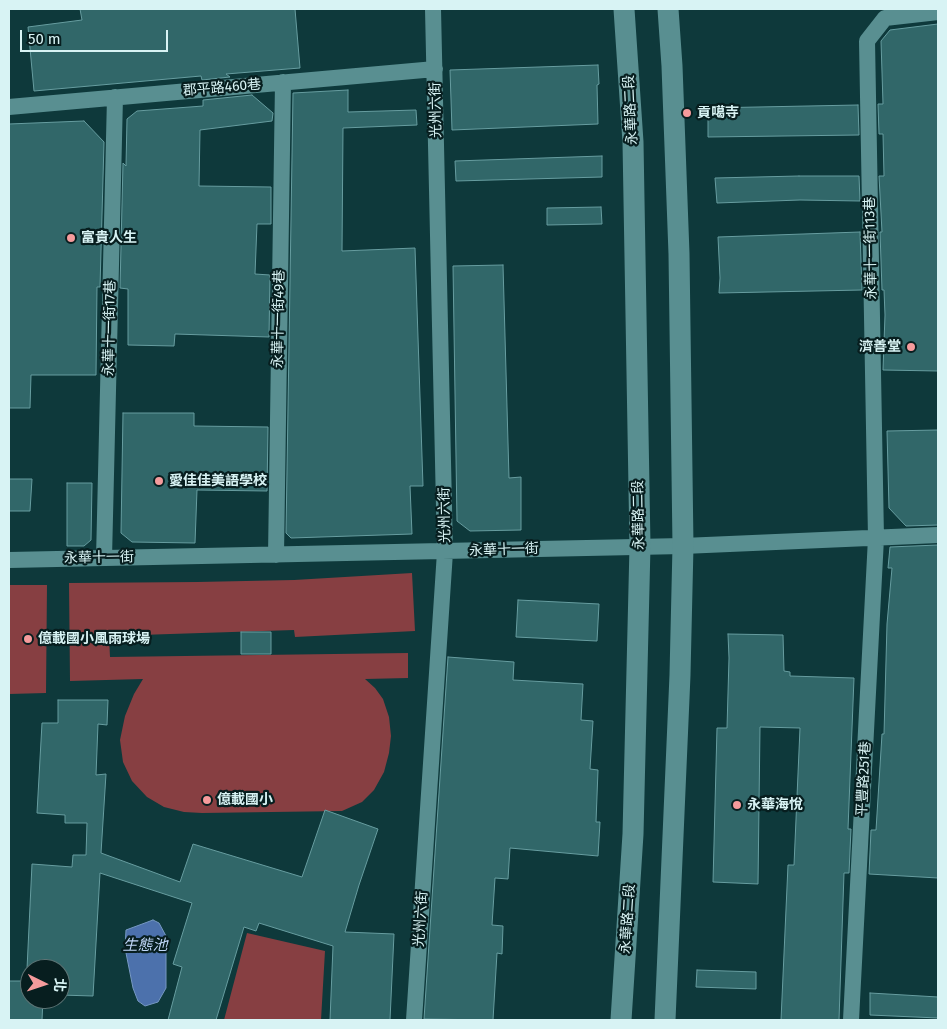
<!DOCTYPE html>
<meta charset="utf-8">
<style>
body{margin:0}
#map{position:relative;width:947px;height:1029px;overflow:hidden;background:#0e393b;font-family:"Fira Sans","Noto Sans TC",sans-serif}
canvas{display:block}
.frame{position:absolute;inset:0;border:10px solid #d8f3f4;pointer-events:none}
.north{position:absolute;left:20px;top:959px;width:50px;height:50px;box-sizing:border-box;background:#071e1f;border:1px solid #5b7374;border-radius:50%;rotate:94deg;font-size:14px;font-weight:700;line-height:20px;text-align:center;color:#d8f3f4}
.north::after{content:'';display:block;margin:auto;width:18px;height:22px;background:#f59b9c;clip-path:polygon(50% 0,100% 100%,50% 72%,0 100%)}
.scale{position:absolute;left:20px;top:30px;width:148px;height:22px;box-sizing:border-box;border:2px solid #d8f3f4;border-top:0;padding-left:6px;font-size:15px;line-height:18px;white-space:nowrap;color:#d8f3f4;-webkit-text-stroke:4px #071e1f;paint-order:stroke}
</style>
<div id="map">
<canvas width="947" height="1029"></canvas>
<div class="frame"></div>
<div class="north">北</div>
<div class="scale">50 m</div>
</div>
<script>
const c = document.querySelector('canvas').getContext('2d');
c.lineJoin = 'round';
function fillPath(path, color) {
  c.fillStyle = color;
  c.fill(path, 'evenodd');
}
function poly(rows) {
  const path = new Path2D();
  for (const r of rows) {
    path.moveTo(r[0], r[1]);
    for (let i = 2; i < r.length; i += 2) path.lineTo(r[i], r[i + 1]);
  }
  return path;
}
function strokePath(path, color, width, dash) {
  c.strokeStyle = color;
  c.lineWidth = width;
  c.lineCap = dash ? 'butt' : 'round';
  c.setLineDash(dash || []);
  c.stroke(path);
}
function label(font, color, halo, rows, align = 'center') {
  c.font = font + ' "Fira Sans","Noto Sans TC",sans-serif';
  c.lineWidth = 4.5;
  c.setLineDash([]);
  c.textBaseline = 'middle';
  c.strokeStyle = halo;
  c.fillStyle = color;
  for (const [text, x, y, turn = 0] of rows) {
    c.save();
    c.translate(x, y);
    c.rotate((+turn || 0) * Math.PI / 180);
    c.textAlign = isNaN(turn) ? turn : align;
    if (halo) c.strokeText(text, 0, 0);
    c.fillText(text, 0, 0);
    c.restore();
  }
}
const green = poly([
 [412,573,415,631,295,637,294,630,109,636,110,657,408,653,408,678,365,679,375,688,383,699,389,717,391,736,389,753,384,772,374,790,362,802,342,811,202,813,184,812,164,807,147,797,132,781,123,762,120,740,125,716,134,694,143,679,70,681,69,583,197,582,294,580],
 [9,585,47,585,46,693,9,694],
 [247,933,325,951,321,1020,224,1020]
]);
const water = poly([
 [153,920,159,923,166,936,166,988,158,1002,145,1006,138,1001,133,988,125,948,126,930,153,920]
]);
const building = poly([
 [80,9,295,9,300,68,226,74,230,77,202,80,201,76,34,91,28,27,82,20,80,9],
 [938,24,938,371,883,370,885,315,884,290,882,290,880,232,882,232,879,176,884,176,883,134,879,134,878,104,883,104,881,41,890,30,938,24],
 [598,65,599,84,597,85,598,124,452,130,450,70,598,65],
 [348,90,348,112,416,110,417,125,343,128,342,251,415,248,423,486,410,486,412,534,291,538,286,533,293,93,348,90],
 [252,95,273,113,272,121,200,130,199,186,271,187,271,224,257,224,255,274,270,275,269,337,175,334,174,346,128,345,128,289,120,288,123,163,126,166,127,119,137,111,203,106,203,100,252,95],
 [858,105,859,135,708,137,708,108,858,105],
 [84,121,104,142,100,287,97,287,96,375,31,375,30,408,9,408,9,124,84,121],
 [602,156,602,177,456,181,455,161,602,156],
 [799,176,859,176,860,201,800,200,717,203,715,178,799,176],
 [601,207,602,224,547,225,547,208,601,207],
 [860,232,862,290,719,293,720,278,718,237,860,232],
 [503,265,509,478,521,477,521,530,470,531,457,521,453,266,503,265],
 [123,413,194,413,194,426,268,427,267,491,197,490,195,543,132,542,121,533,123,413],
 [938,430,938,525,906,526,889,508,887,431,938,430],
 [9,479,32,479,30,511,9,511,9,479],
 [67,483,92,483,91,540,84,546,67,546,67,483],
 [938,545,938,878,869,874,871,830,876,830,882,734,884,734,887,624,892,568,888,568,890,547,938,545],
 [518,600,599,604,597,641,516,637,518,600],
 [241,632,271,632,271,654,241,654,241,632],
 [728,634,783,635,784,671,790,672,790,676,854,678,848,829,851,829,849,873,844,873,839,1020,781,1020,788,865,794,865,800,728,760,727,758,884,713,882,717,728,727,728,729,658,728,634],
 [448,657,514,662,513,680,583,684,581,720,593,721,590,769,598,770,596,822,600,822,598,856,510,848,508,879,495,878,492,925,503,926,502,954,497,953,493,1020,424,1019,448,657],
 [58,700,108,700,107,725,98,724,96,775,106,774,101,853,180,882,193,844,302,877,325,810,378,829,359,885,345,932,394,934,390,1020,330,1020,333,946,259,923,256,931,244,927,216,1020,168,1020,182,967,173,964,192,903,100,873,93,996,60,995,60,969,27,969,32,864,72,867,73,855,86,855,87,823,65,823,65,815,37,813,42,723,58,723,58,700],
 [697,970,756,972,756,989,696,987,697,970],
 [9,981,30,981,30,999,43,999,42,1020,9,1020,9,981],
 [870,993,938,997,938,1018,870,1015,870,993]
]);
const minor = poly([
 [9,107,435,69],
 [276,555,283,82],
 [104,558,115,97],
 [9,560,683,546,938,535],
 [414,1020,445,552,433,9],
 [851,1020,876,538,867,41,885,18,938,12]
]);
const tertiary = poly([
 [621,1020,633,834,640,546,633,142,624,9],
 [665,1020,680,675,683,546,679,254,672,66,668,9]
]);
const markers = [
 [687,113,5,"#f59b9c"],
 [71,238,5,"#f59b9c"],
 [911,347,5,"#f59b9c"],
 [159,481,5,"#f59b9c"],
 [28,639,5,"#f59b9c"],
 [207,800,5,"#f59b9c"],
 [737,805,5,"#f59b9c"]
];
const streetNames = [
 ["郡平路460巷",222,88,-5],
 ["光州六街",436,110,-91],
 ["永華路二段",631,110,-93],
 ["永華十一街113巷",871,248,-91],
 ["永華十一街49巷",279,319,-89],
 ["永華十一街17巷",110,328,-89],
 ["光州六街",445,515,-91],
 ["永華路二段",639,515,-91],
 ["永華十一街",504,550,-2],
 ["永華十一街",99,558,-1],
 ["平豐路251巷",864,779,-87],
 ["光州六街",421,919,-86],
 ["永華路二段",628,919,-86]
];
const poiNames = [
 ["貢噶寺",697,113],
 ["富貴人生",81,238],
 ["濟善堂",901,347,"right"],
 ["愛佳佳美語學校",169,481],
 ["億載國小風雨球場",38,639],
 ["億載國小",217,800],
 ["永華海悅",747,805]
];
const waterNames = [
 ["生態池",145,946]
];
fillPath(green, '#873f42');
fillPath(water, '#4c71ac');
strokePath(water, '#7698c2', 1);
fillPath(building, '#316769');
strokePath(building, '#679da0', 1);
strokePath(minor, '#598f91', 16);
strokePath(tertiary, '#598f91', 21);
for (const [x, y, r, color] of markers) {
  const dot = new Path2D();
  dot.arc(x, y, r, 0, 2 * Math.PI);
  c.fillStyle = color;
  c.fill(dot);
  strokePath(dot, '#071e1f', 2);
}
label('14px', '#d8f3f4', '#071e1f', streetNames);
label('bold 14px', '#d8f3f4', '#071e1f', poiNames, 'left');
label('italic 15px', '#c1d7f9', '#071e1f', waterNames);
</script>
